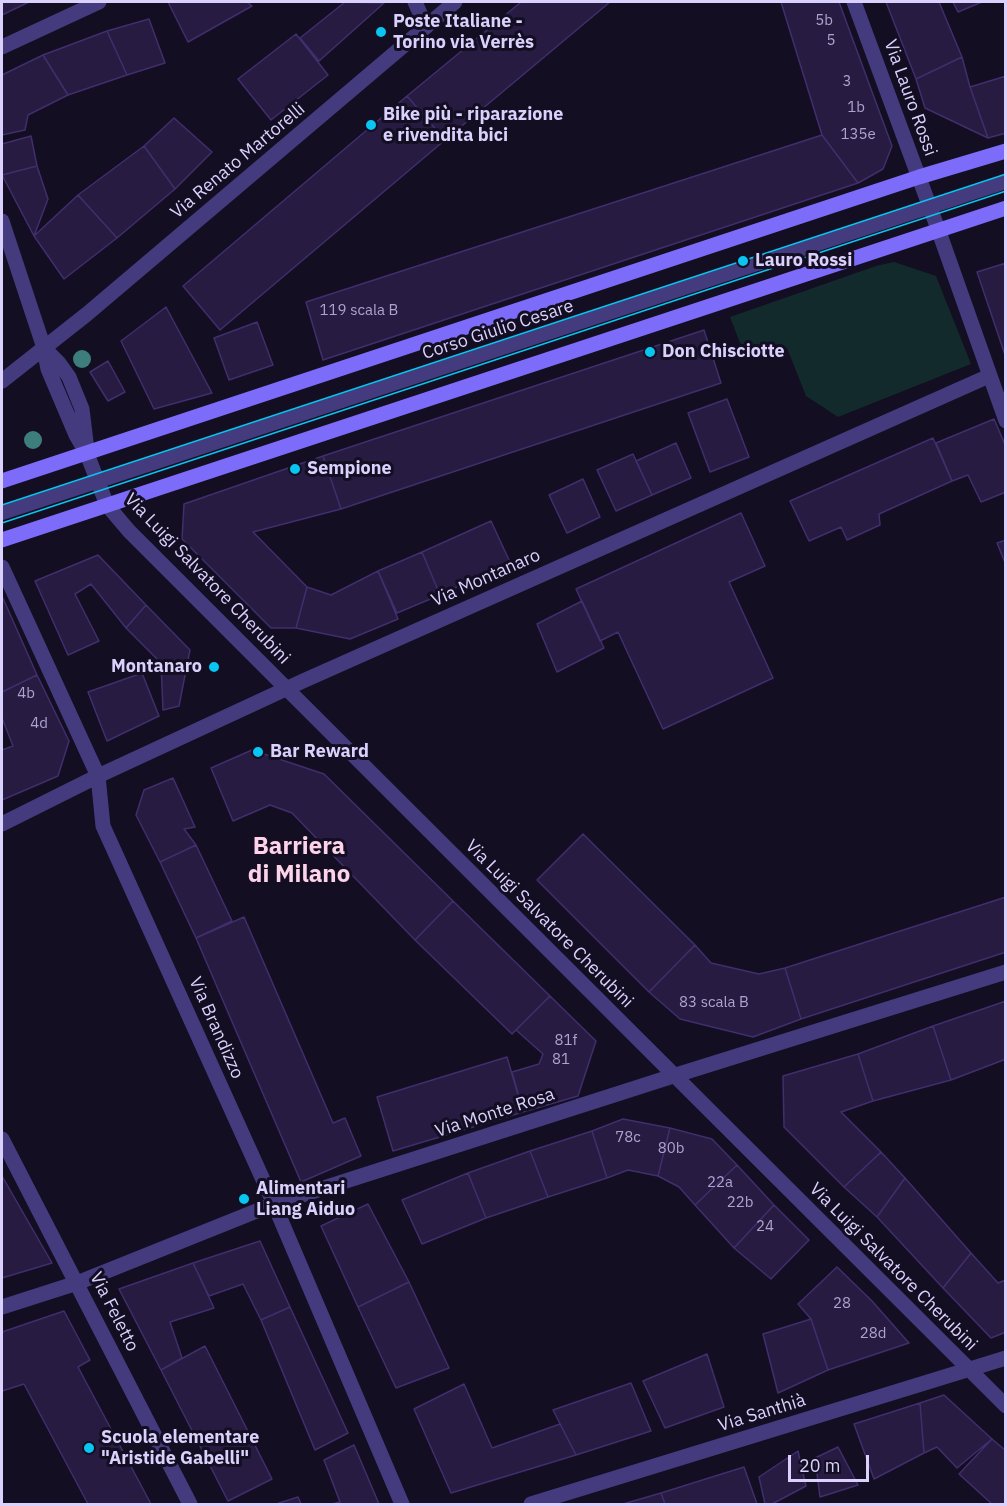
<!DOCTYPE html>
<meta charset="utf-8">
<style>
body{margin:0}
#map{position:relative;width:1007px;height:1506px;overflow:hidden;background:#130e22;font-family:"IBM Plex Sans",sans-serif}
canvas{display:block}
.frame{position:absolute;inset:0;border:3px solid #dad1fd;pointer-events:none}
.scale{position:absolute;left:788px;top:1455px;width:81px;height:27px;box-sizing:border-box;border:3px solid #dad1fd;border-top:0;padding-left:8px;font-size:18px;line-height:21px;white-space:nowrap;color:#dad1fd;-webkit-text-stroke:4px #130e22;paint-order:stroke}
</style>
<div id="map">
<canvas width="1007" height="1506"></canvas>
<div class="frame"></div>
<div class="scale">20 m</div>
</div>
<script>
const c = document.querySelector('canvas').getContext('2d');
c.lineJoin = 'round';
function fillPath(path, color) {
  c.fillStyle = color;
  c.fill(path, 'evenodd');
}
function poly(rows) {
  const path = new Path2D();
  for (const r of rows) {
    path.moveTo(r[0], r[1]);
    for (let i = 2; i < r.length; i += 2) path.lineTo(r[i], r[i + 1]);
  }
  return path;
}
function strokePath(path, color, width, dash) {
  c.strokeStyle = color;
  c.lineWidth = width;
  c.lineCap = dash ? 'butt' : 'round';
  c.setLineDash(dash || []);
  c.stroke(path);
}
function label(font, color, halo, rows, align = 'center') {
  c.font = font + ' "IBM Plex Sans",sans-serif';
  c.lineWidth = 6;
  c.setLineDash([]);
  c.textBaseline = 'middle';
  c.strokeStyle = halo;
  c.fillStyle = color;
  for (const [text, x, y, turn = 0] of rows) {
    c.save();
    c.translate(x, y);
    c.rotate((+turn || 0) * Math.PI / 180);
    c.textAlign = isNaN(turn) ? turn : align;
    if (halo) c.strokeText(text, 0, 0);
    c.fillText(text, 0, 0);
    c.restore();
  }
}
const green = poly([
 [894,262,936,276,971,364,838,417,806,396,787,348,763,356,740,343,730,317,876,266]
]);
const building = poly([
 [2,2,29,2,2,15,2,2],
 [168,2,247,2,252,6,188,42,168,2],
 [345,2,384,3,319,61,300,38,345,2],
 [521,2,610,2,445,140,407,96,521,2],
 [781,2,839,2,892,146,883,169,858,183,822,135,781,2],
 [886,2,939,2,962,57,916,79,886,2],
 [953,2,982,2,958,12,953,2],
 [149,19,165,63,127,75,107,31,149,19],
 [107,31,127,75,68,95,43,55,107,31],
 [296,34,328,75,271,120,238,79,296,34],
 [43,55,68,95,28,115,25,130,2,135,2,75,43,55],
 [962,57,970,87,988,138,925,108,916,79,962,57],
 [1006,76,1006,133,988,138,970,87,1006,76],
 [407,96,445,140,220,330,183,286,407,96],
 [174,118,212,152,175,189,144,146,174,118],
 [822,135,858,183,323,360,306,302,822,135],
 [31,136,37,166,2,175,2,144,31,136],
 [144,146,175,189,117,238,78,195,144,146],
 [37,166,48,199,34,236,2,175,37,166],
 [78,195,117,238,64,279,34,236,78,195],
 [1006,263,1006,355,1005,355,977,272,1006,263],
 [166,307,212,393,154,409,121,341,166,307],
 [257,322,273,365,229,380,214,338,257,322],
 [704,330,721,383,341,509,323,456,704,330],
 [108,361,125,392,108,401,90,372,108,361],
 [727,399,749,457,710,472,688,413,727,399],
 [994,419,1006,447,1006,492,981,502,968,475,952,481,936,443,994,419],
 [933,438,952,481,879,514,880,525,847,540,841,527,809,541,790,501,933,438],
 [676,443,691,478,652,495,636,461,676,443],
 [633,454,652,495,616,511,597,470,633,454],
 [323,456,341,509,253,532,307,587,296,628,271,628,182,539,184,504,323,456],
 [583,479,600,517,567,533,549,495,583,479],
 [741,513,765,566,729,582,773,678,663,729,618,632,600,641,576,589,741,513],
 [491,521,510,562,440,595,422,552,491,521],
 [1006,540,1006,565,997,543,1006,540],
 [422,552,440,595,397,613,378,571,422,552],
 [98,555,146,605,126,628,91,584,75,594,99,641,68,655,35,581,98,555],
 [378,571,398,619,350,639,296,628,307,587,331,595,378,571],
 [2,596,37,675,2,692,2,596],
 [582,601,604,648,557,672,537,624,582,601],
 [146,605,190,650,179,706,163,710,161,663,126,628,146,605],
 [142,673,159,716,107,741,88,692,142,673],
 [37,675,69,741,58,776,2,800,2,750,13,746,2,718,2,692,37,675],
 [252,750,324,774,453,901,415,940,292,813,270,805,233,821,211,768,252,750],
 [173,778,195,827,184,829,196,845,160,862,136,815,144,790,173,778],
 [583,834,695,945,649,992,537,880,583,834],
 [196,845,232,921,196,938,160,862,196,845],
 [1006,897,1006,952,801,1019,785,968,1006,897],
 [453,901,550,996,512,1034,415,940,453,901],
 [244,917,333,1123,345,1118,361,1156,301,1182,196,938,244,917],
 [695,945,711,963,759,974,785,968,801,1019,753,1037,680,1019,649,992,695,945],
 [550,996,596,1041,578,1096,523,1112,512,1072,539,1064,543,1054,516,1030,550,996],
 [1006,1001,1006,1059,951,1080,933,1026,1006,1001],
 [933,1026,951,1080,873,1101,858,1054,933,1026],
 [858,1054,873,1101,841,1112,881,1152,844,1187,784,1127,783,1076,858,1054],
 [507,1057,523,1112,393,1151,377,1097,507,1057],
 [623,1119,670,1128,658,1176,628,1170,607,1178,592,1131,623,1119],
 [670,1128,712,1139,737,1165,695,1205,679,1187,658,1176,670,1128],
 [592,1131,607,1178,548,1197,530,1151,592,1131],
 [530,1151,548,1197,486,1218,468,1173,530,1151],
 [881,1152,905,1178,877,1217,844,1187,881,1152],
 [737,1165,774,1205,734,1248,695,1205,737,1165],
 [468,1173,486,1218,422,1244,402,1200,468,1173],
 [2,1176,52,1263,2,1278,2,1176],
 [905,1178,971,1253,943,1288,877,1217,905,1178],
 [368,1204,409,1282,358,1307,321,1226,368,1204],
 [774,1205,809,1240,771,1279,734,1248,774,1205],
 [260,1241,290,1307,261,1320,243,1284,209,1296,193,1263,260,1241],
 [971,1253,998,1283,1006,1280,1006,1332,991,1338,943,1288,971,1253],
 [193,1263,214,1308,170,1322,182,1358,161,1370,119,1289,193,1263],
 [837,1267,872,1301,909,1343,828,1370,811,1319,798,1304,837,1267],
 [409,1282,449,1368,396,1388,358,1307,409,1282],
 [290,1307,348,1433,315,1450,261,1320,290,1307],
 [64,1311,90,1360,78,1367,151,1504,88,1504,24,1384,2,1391,2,1332,64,1311],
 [811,1319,828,1370,778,1393,763,1334,811,1319],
 [205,1346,272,1479,228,1501,161,1370,205,1346],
 [707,1354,724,1407,665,1428,643,1381,707,1354],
 [631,1383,651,1431,576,1455,553,1410,631,1383],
 [464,1384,492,1448,560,1424,576,1455,451,1493,414,1409,464,1384],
 [944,1395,992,1439,957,1468,937,1447,924,1453,920,1403,944,1395],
 [920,1403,924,1453,874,1479,854,1424,920,1403],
 [992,1439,1006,1451,1006,1504,992,1504,959,1474,992,1439],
 [354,1445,379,1504,332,1504,340,1502,324,1460,354,1445],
 [838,1447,858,1485,820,1497,815,1458,838,1447],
 [798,1451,806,1486,772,1504,765,1504,759,1477,798,1451],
 [744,1467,757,1504,665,1504,661,1493,744,1467],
 [661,1493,665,1504,623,1504,661,1493],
 [298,1497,301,1504,276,1504,298,1497]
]);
const service = poly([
 [2,513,1006,182]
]);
const minor = poly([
 [415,2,426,27],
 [2,47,99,2],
 [938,229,1006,421],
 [2,567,98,776,103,826,274,1204,402,1504],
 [2,824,98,776,303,681,989,376],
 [2,1139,190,1504],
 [2,1307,77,1283,274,1204,673,1076,1006,972],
 [531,1504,1006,1358]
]);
const tertiary = poly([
 [854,2,938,229],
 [2,221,44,348,48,369,76,435,87,454,107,505,129,531,286,688,1006,1406],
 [44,348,59,363,69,377,82,409,87,450],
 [2,381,87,314,455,2]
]);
const secondary = poly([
 [2,481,919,177,1006,151],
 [2,540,1006,208]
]);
const tram = poly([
 [2,505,1006,174],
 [2,523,1006,191]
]);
const trees = [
 [82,359],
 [33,440]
];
const markers = [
 [381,32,6,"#09c5f1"],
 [371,125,6,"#09c5f1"],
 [743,261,6,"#09c5f1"],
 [650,352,6,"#09c5f1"],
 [295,469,6,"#09c5f1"],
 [214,667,6,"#09c5f1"],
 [258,752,6,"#09c5f1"],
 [244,1199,6,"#09c5f1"],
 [89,1448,6,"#09c5f1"]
];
const numberNames = [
 ["5b",824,21],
 ["5",831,41],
 ["3",847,82],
 ["1b",856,108],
 ["135e",858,135],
 ["119 scala B",359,311],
 ["4b",26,694],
 ["4d",39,724],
 ["83 scala B",714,1003],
 ["81f",566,1041],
 ["81",561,1060],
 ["78c",628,1138],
 ["80b",671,1149],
 ["22a",720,1183],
 ["22b",740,1203],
 ["24",765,1227],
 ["28",842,1304],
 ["28d",873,1334]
];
const poiNames = [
 ["Poste Italiane -",393,22],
 ["Torino via Verrès",393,43],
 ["Bike più - riparazione",383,115],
 ["e rivendita bici",383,136],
 ["Lauro Rossi",755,261],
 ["Don Chisciotte",662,352],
 ["Sempione",307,469],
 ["Montanaro",202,667,"right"],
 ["Bar Reward",270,752],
 ["Alimentari",256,1189],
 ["Liang Aiduo",256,1210],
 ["Scuola elementare",101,1438],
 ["\"Aristide Gabelli\"",101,1459]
];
const streetNames = [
 ["Via Lauro Rossi",910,98,70],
 ["Via Renato Martorelli",238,161,-40],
 ["Corso Giulio Cesare",498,330,-18],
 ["Via Montanaro",486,578,-24],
 ["Via Luigi Salvatore Cherubini",207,579,46],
 ["Via Luigi Salvatore Cherubini",549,924,45],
 ["Via Brandizzo",216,1028,66],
 ["Via Monte Rosa",495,1113,-18],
 ["Via Luigi Salvatore Cherubini",893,1267,45],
 ["Via Feletto",114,1312,63],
 ["Via Santhià",762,1413,-17]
];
const districtNames = [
 ["Barriera",299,847],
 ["di Milano",299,875]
];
fillPath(green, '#122a2c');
fillPath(building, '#271b42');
strokePath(building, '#402e6d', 1.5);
strokePath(service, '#443b7f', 14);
strokePath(minor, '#443b7f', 15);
strokePath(tertiary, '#443b7f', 15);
strokePath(secondary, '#7c6cf9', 15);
strokePath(tram, '#09c5f1', 1.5);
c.fillStyle = '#3d7e7d';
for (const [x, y] of trees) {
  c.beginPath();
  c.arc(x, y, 9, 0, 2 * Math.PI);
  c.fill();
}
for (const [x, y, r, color] of markers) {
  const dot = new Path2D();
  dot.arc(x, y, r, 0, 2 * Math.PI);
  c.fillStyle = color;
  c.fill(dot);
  strokePath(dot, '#130e22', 2);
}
label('15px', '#ada4ce', null, numberNames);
label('bold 18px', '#dad1fd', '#130e22', poiNames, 'left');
label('18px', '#dad1fd', '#130e22', streetNames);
label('bold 24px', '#fdd3ea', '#130e22', districtNames);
</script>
